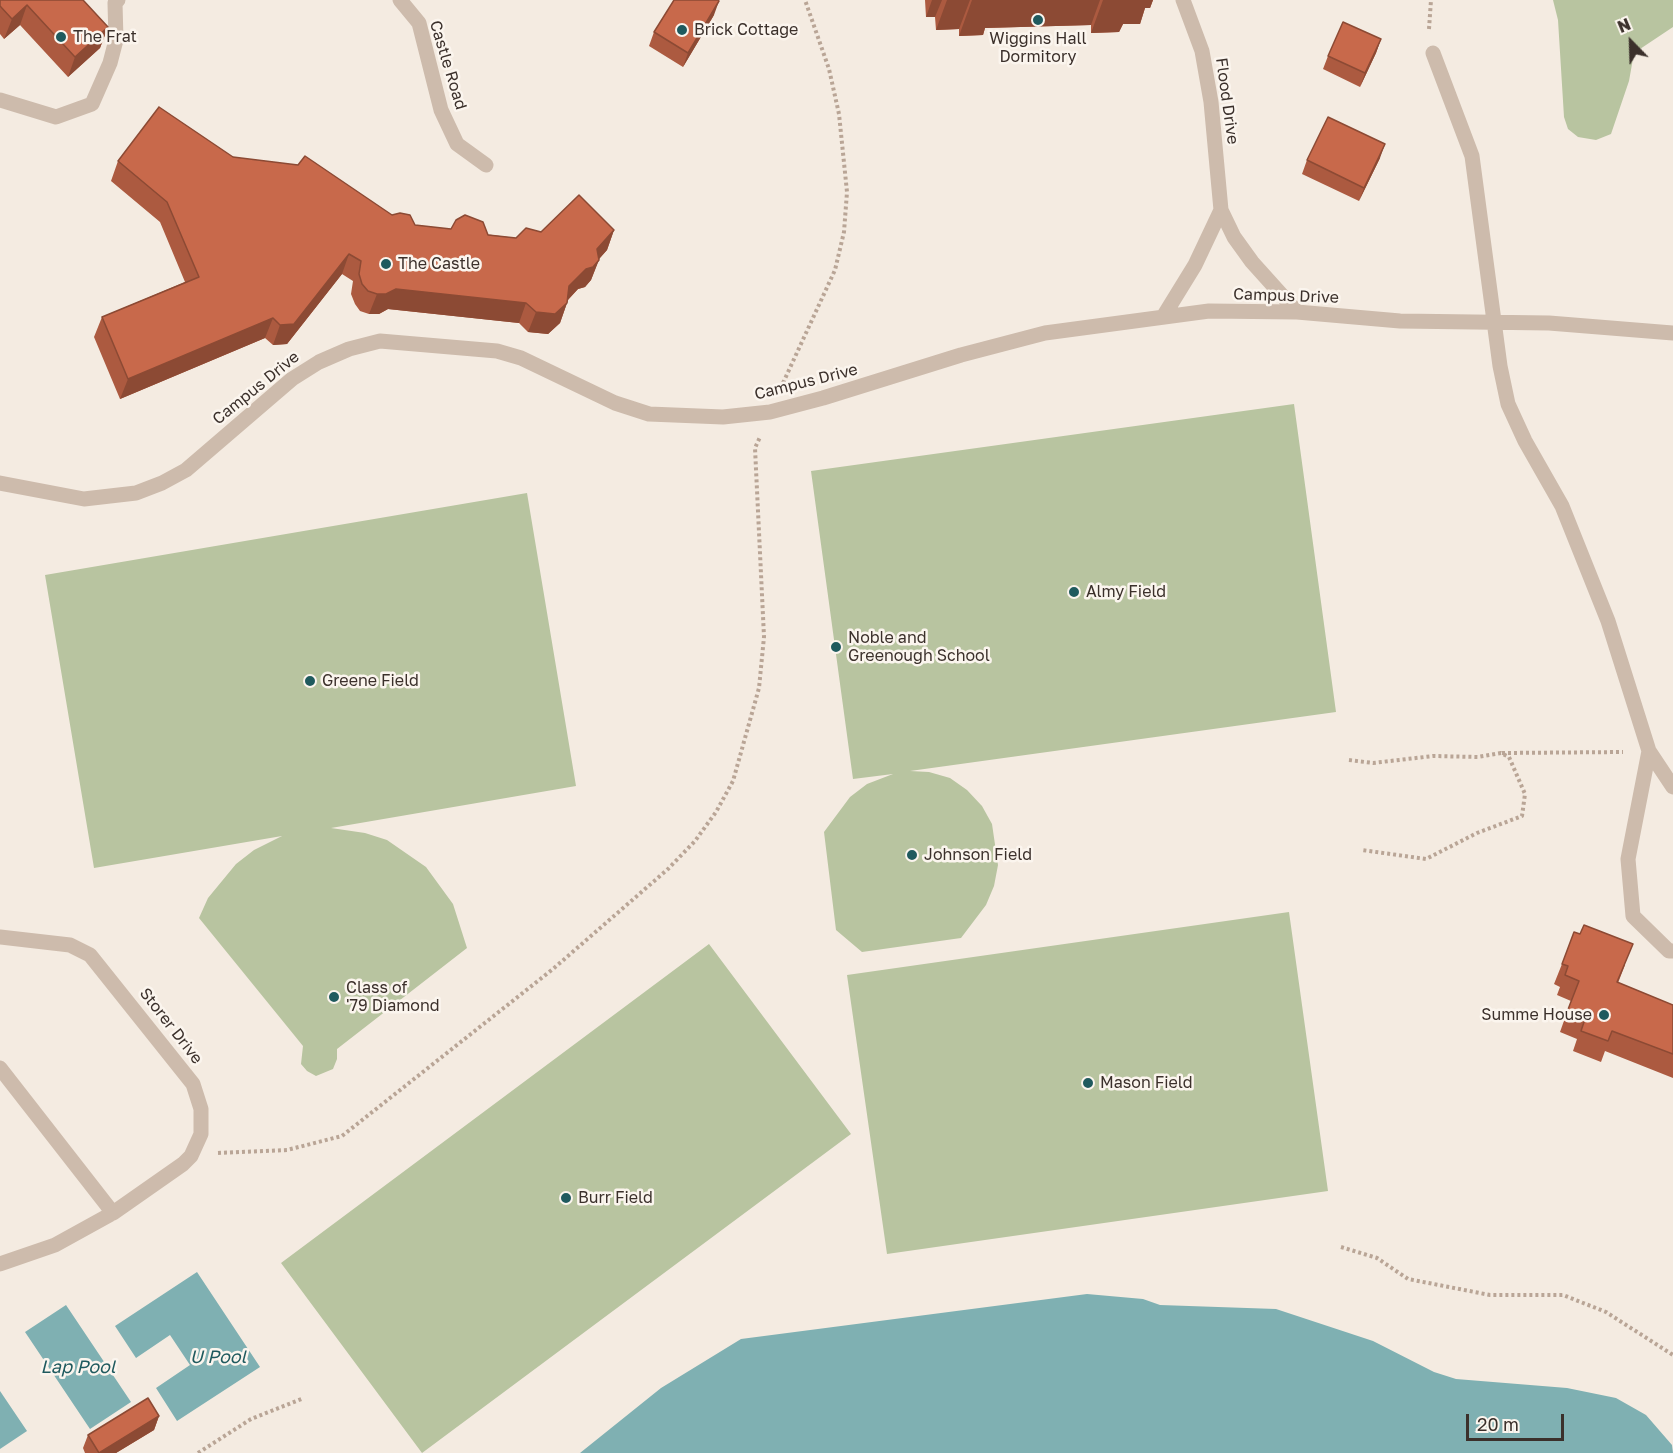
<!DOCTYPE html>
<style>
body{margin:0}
#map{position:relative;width:1673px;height:1453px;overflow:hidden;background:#f4ebe1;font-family:"Golos Text",sans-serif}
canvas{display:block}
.north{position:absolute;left:1601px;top:12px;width:60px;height:60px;-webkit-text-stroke:4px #fbf5ee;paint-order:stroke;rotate:337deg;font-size:16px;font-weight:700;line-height:24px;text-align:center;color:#3b302b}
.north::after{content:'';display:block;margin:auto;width:21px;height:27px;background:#3b302b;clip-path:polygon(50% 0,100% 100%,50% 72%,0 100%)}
.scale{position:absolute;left:1466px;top:1414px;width:98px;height:27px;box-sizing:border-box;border:3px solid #3b302b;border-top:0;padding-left:8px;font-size:18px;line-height:21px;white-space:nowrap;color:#3b302b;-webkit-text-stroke:4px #fbf5ee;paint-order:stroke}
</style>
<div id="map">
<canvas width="1673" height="1453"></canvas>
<div class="north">N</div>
<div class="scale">20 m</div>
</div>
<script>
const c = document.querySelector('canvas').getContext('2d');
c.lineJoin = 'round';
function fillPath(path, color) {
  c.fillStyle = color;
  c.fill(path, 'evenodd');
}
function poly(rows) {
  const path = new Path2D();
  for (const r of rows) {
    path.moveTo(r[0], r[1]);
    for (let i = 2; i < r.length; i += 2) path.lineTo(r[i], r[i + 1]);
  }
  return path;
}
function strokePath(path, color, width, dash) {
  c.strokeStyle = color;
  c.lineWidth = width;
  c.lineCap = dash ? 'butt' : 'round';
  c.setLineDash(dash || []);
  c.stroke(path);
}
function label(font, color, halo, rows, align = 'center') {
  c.font = font + ' "Golos Text",sans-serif';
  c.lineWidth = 5;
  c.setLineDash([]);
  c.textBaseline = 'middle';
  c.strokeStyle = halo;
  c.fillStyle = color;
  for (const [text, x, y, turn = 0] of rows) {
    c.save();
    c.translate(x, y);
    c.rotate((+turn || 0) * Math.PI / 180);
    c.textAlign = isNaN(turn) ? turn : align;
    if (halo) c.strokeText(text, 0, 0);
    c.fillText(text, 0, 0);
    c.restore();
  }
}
const green = poly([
 [1553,0,1673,0,1673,27,1634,53,1629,81,1611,134,1596,140,1578,137,1568,129,1564,117,1558,20],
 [1294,404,1336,712,910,771,929,772,950,778,967,790,982,806,992,824,998,865,994,886,986,905,961,938,862,952,836,930,824,832,850,797,867,784,893,774,853,779,811,471],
 [527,493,576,786,331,828,365,833,387,840,426,867,453,904,467,948,337,1049,337,1059,333,1069,316,1076,307,1071,301,1064,303,1046,199,918,208,898,236,864,254,850,282,836,94,868,45,575],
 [1289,912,1328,1191,887,1254,847,975],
 [709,944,851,1134,422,1453,281,1263]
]);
const water = poly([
 [197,1272,260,1367,177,1421,156,1388,190,1365,170,1335,136,1358,115,1326],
 [1087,1294,1143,1299,1160,1305,1276,1309,1373,1341,1434,1372,1456,1379,1567,1388,1616,1398,1646,1415,1672,1445,1673,1453,580,1453,661,1388,741,1339],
 [66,1305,131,1402,90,1429,25,1332],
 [0,1391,27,1431,0,1449]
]);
const path = poly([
 [1429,29,1431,0],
 [783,383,835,270,844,232,847,192,839,114,829,69,805,0],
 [1502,753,1623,752],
 [1349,760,1373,763,1433,756,1478,757,1501,753,1509,757,1525,794,1522,816,1477,833,1426,859,1362,850],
 [218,1153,287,1150,342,1136,553,969,668,869,695,841,716,812,733,781,759,688,764,637,755,448,760,437],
 [1341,1247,1377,1258,1408,1279,1490,1295,1563,1295,1606,1312,1673,1355],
 [198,1453,251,1419,304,1398]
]);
const service = poly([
 [400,0,419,23,441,110,457,144,486,165],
 [1433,53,1472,156,1500,366,1508,404,1525,441,1562,506,1608,621,1649,751,1673,787],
 [0,100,56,117,92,104,110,63,116,40,115,3,118,0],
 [1221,210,1234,237,1252,262,1297,312],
 [1163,317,1195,265,1221,210,1211,102,1202,51,1183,0],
 [0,483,84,499,136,493,162,483,186,470,292,379,319,362,349,349,380,341,497,351,521,358,615,403,649,414,723,417,770,412,823,398,961,355,1045,333,1209,311,1297,312,1400,321,1549,323,1673,333],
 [1649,751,1628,859,1633,916,1669,951,1673,951],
 [0,937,70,945,90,955,193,1084,201,1109,201,1134,191,1156,183,1164,113,1213,0,1068],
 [0,1264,55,1245,113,1213]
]);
const wall = poly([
 [0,0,83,0,108,27,100,48,68,77,20,25,4,39,0,34],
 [925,0,1153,0,1150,8,1145,8,1140,24,1123,24,1119,32,1091,33,1091,25,985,28,983,35,959,36,959,29,936,30,935,17,926,17],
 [714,15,683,67,649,46,654,32],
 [1381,39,1376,53,1360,87,1323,69,1328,56],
 [233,157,392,215,415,225,516,238,541,232,614,230,607,250,599,259,591,280,585,287,578,289,568,300,560,323,548,334,528,332,519,323,388,309,379,314,369,314,360,311,355,304,351,294,353,281,342,274,287,344,273,345,265,338,120,399,94,337,102,317,185,282,160,222,111,181,118,161],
 [1380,158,1359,201,1302,174,1307,160],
 [1562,964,1625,965,1618,983,1673,1005,1673,1078,1605,1051,1601,1062,1573,1051,1577,1039,1560,1032,1571,1001,1557,995,1560,987,1554,984],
 [159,1416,154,1430,116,1453,85,1453,83,1448,88,1435]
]);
const shadedWall = poly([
 [932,0,942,0,935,17,926,17],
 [947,0,970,0,959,29,936,30],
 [972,0,1100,0,1091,25,985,28,983,35,959,36],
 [1103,0,1153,0,1150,8,1145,8,1140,24,1123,24,1119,32,1091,33],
 [719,1,714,15,683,67,688,53],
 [27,5,20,25,4,39,12,19],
 [108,27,100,48,68,77,75,57],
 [1381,39,1376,53,1360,87,1365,73],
 [1385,144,1380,158,1359,201,1364,188],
 [614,230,607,250,592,267,599,260,591,280,585,287,578,289,562,306,569,286,586,269,597,249],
 [349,254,342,274,287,344,273,345,280,325],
 [396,289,526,303,519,323,388,309,379,314,369,314,377,294],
 [567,303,560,323,548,334,528,332,536,312],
 [273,318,265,338,120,399,128,379],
 [159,1416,154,1430,116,1453,99,1453]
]);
const building = poly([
 [0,0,83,0,108,27,75,57,27,5,12,19,0,6,0,0],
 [674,0,718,0,719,1,688,53,654,32,674,0],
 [1343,22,1381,39,1365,73,1328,56,1343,22],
 [159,107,233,157,298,165,305,156,392,215,400,213,410,215,415,225,451,229,456,220,465,215,483,222,488,235,516,238,526,228,541,232,579,195,614,230,597,249,599,260,593,267,586,269,569,286,567,303,555,314,536,312,526,303,396,289,386,294,377,294,368,291,362,284,359,274,361,261,349,254,294,324,280,325,273,318,128,379,102,317,199,277,167,202,118,161,159,107],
 [1328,117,1385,144,1364,188,1307,160,1328,117],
 [1584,925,1633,944,1617,982,1673,1005,1673,1054,1612,1031,1608,1041,1581,1031,1585,1019,1567,1012,1579,981,1565,975,1568,966,1562,964,1574,932,1580,934,1584,925],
 [148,1398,159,1416,99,1453,88,1435,148,1398]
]);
const markers = [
 [1038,20,6,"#1f5a5e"],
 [682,30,6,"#1f5a5e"],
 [61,37,6,"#1f5a5e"],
 [386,264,6,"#1f5a5e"],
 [1074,592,6,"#1f5a5e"],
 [836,647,6,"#1f5a5e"],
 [310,681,6,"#1f5a5e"],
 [912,855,6,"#1f5a5e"],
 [334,997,6,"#1f5a5e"],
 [1604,1015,6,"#1f5a5e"],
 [1088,1083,6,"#1f5a5e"],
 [566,1198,6,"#1f5a5e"]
];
const poiNames = [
 ["Brick Cottage",694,30],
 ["The Frat",73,37],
 ["Wiggins Hall",1038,39,"center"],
 ["Dormitory",1038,57,"center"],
 ["The Castle",398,264],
 ["Almy Field",1086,592],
 ["Noble and",848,638],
 ["Greenough School",848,656],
 ["Greene Field",322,681],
 ["Johnson Field",924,855],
 ["Class of",346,988],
 ["'79 Diamond",346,1006],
 ["Summe House",1592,1015,"right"],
 ["Mason Field",1100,1083],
 ["Burr Field",578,1198]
];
const streetNames = [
 ["Castle Road",448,65,73],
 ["Flood Drive",1227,101,82],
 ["Campus Drive",1286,296,2],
 ["Campus Drive",806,382,-14],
 ["Campus Drive",256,388,-39],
 ["Storer Drive",171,1026,52]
];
const waterNames = [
 ["U Pool",218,1357],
 ["Lap Pool",78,1367]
];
fillPath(green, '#b8c4a0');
fillPath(water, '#7fb0b2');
strokePath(path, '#b9a596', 4, [3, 3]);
strokePath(service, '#cdbbac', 15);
fillPath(wall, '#ac5a40');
fillPath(shadedWall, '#8c4a34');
fillPath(building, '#c8694b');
strokePath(building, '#8c4a34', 1.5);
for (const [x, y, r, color] of markers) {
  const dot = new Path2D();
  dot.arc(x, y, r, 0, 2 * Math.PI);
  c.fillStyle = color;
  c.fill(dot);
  strokePath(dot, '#fbf5ee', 2);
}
label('16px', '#3b302b', '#fbf5ee', poiNames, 'left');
label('16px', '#3b302b', '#fbf5ee', streetNames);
label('italic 18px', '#1f5a5e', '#fbf5ee', waterNames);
</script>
